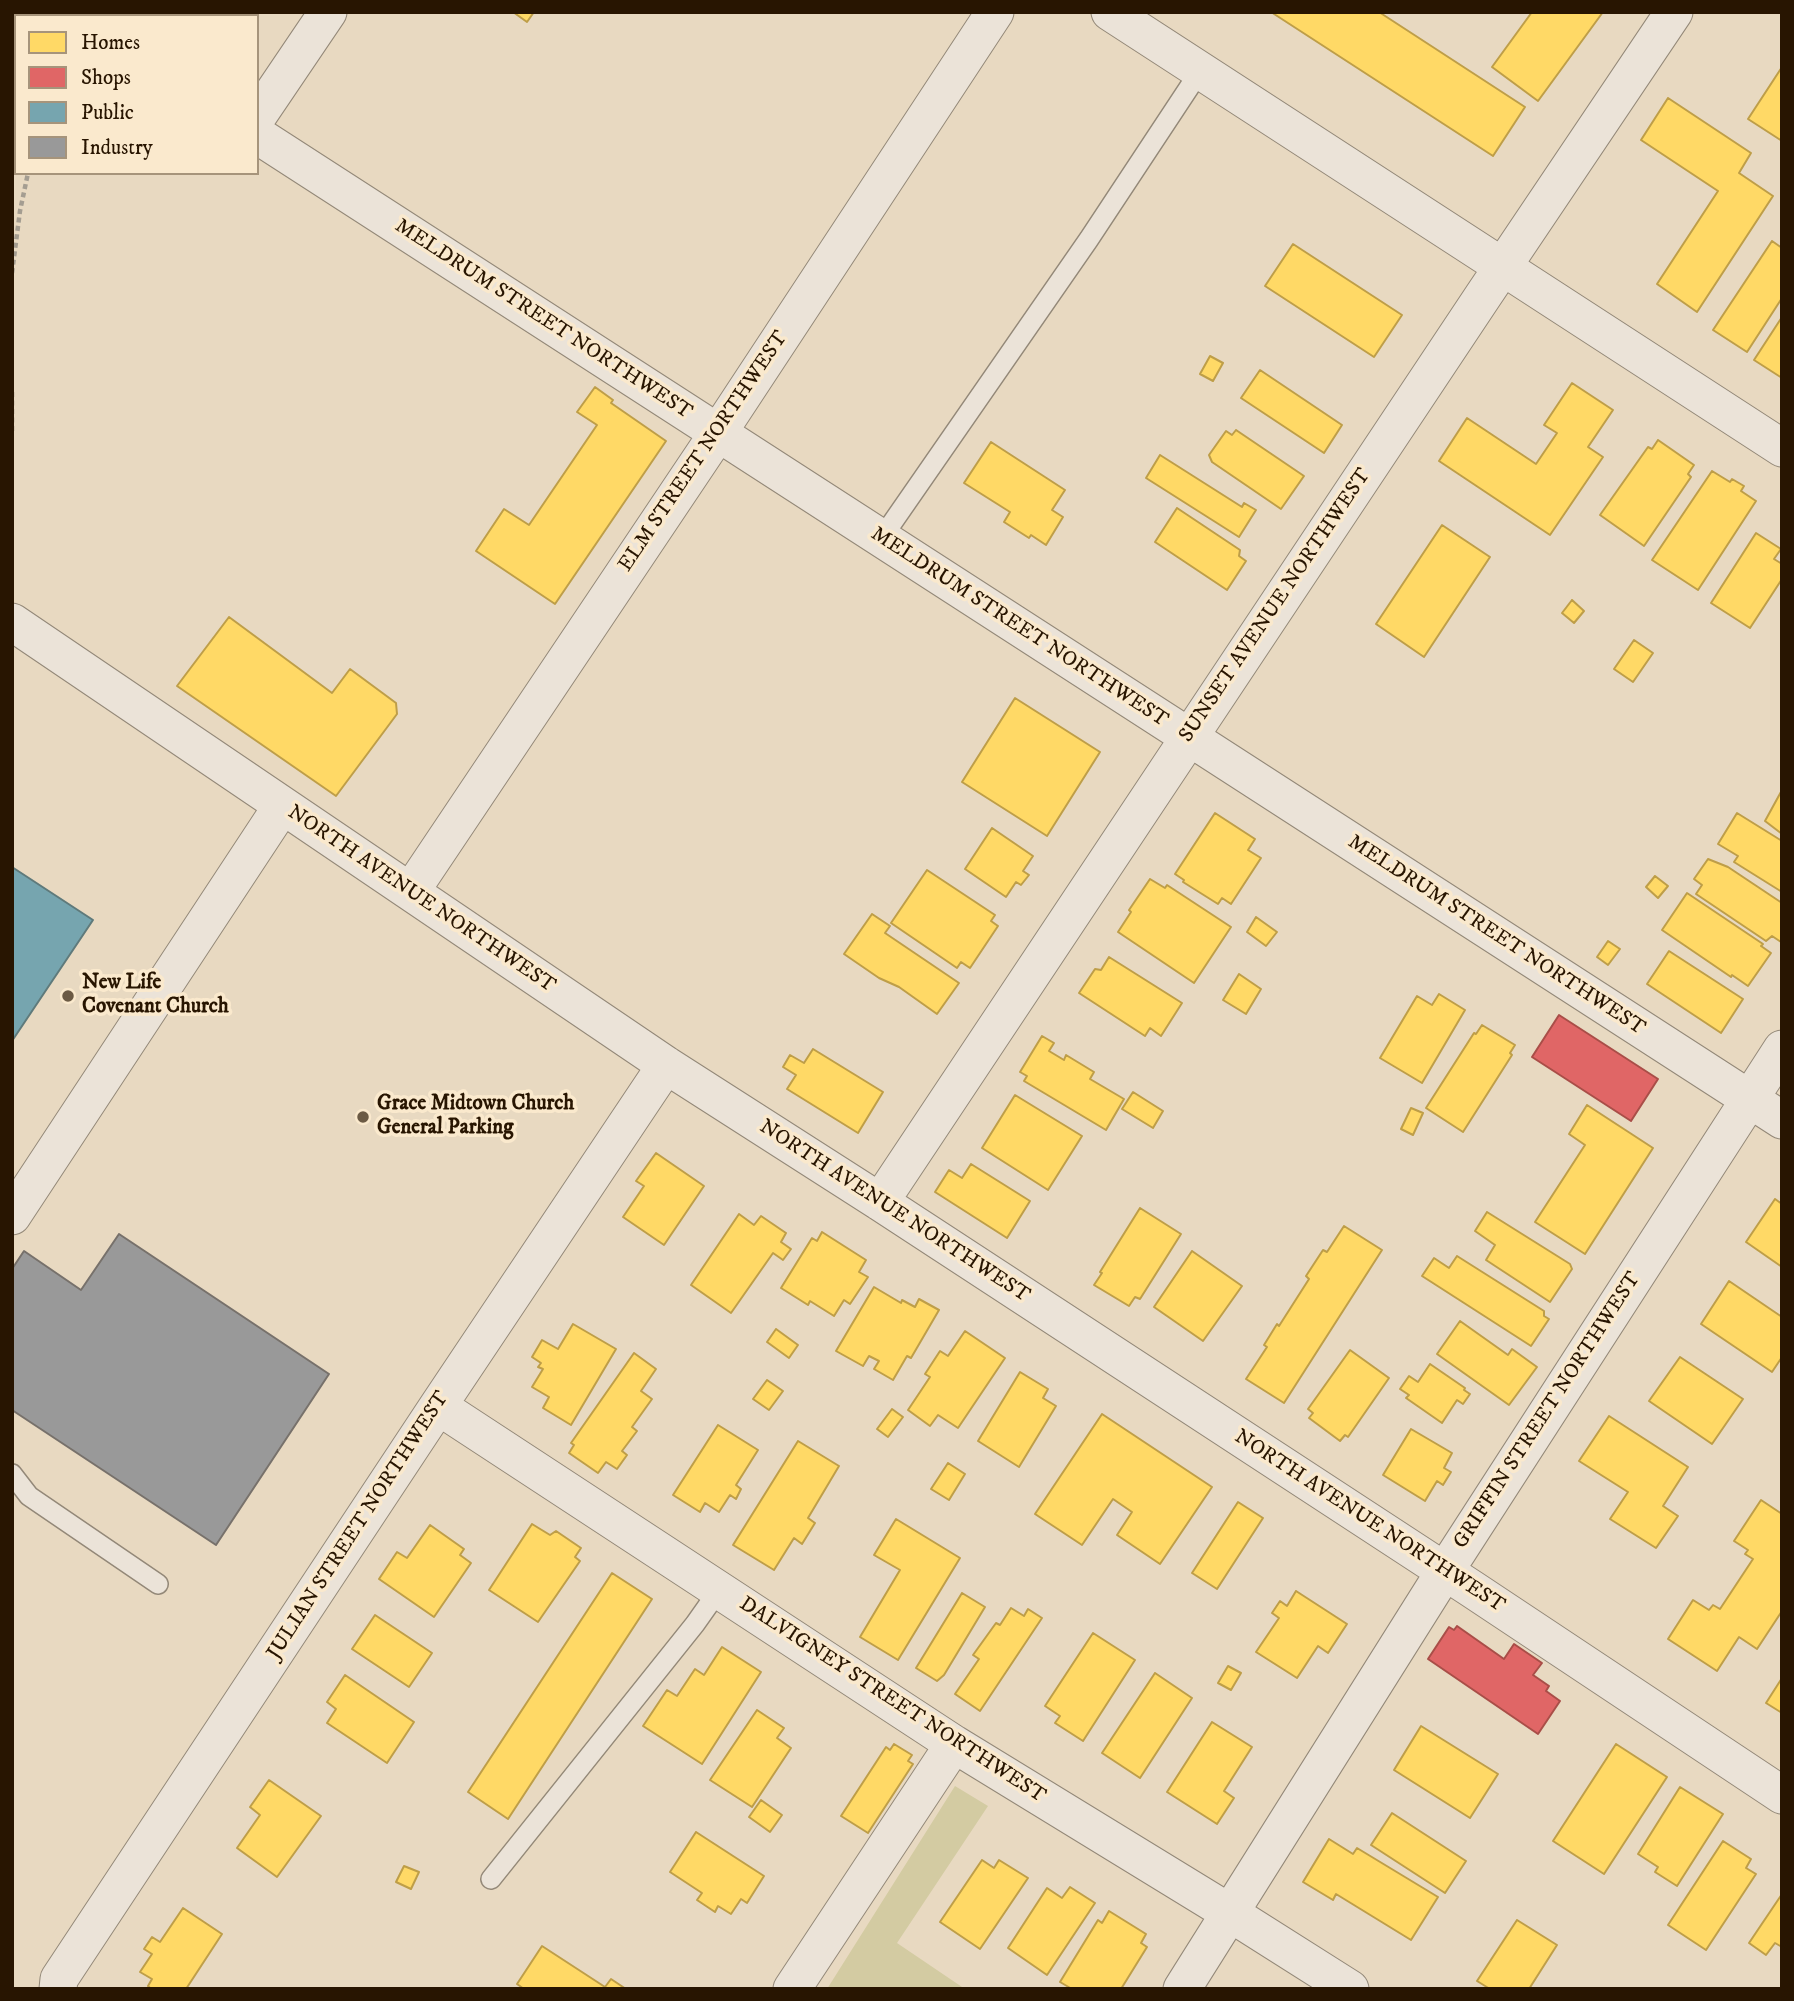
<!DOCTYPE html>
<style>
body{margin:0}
#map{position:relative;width:1794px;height:2001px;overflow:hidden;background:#e8d9c1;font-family:"IM FELL DW Pica",serif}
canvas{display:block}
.frame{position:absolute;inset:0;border:14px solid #281501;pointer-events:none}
.legend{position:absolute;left:14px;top:14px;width:245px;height:161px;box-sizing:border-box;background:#fae9cd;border:2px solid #a6947b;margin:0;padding:9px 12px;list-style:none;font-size:21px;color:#281501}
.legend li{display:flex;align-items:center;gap:14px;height:35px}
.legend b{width:35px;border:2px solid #a6947b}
</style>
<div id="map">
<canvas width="1794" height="2001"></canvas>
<div class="frame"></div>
<ul class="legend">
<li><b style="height:19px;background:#ffd966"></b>Homes</li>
<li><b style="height:19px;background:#e06666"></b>Shops</li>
<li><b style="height:19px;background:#76a5af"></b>Public</li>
<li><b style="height:19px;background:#999"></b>Industry</li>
</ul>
</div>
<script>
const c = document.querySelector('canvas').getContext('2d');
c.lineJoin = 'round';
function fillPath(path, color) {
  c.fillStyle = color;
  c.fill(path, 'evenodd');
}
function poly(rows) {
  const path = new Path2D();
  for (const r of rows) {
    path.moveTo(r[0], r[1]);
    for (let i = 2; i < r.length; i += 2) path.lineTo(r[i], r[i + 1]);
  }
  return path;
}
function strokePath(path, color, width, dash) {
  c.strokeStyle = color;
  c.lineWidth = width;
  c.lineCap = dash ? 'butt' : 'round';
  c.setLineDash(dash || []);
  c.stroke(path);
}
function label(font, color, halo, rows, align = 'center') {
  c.font = font + ' "IM FELL DW Pica",serif';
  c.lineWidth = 7;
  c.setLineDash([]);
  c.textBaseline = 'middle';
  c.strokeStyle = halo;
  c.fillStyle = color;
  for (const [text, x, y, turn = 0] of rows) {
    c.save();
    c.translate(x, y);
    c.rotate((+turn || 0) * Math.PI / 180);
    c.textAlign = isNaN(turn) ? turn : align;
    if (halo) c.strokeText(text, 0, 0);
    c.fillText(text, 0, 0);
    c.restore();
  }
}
const green = poly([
 [955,1786,988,1806,897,1943,965,1989,827,1989]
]);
const homes = poly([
 [513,12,534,12,527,22,513,12],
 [1271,12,1379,12,1525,107,1493,156,1271,12],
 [1532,12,1603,12,1538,101,1492,67,1532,12],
 [1782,67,1782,141,1748,119,1782,67],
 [1668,98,1751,153,1739,173,1773,196,1697,312,1657,284,1718,191,1641,140,1668,98],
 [1772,241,1782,248,1782,298,1747,352,1713,330,1772,241],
 [1293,244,1402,315,1374,357,1265,286,1293,244],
 [1782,317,1782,378,1754,360,1782,317],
 [1210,356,1223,363,1213,381,1200,374,1210,356],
 [1260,370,1342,425,1324,453,1241,398,1260,370],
 [1572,383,1613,410,1588,447,1603,457,1550,535,1439,461,1467,418,1536,464,1557,433,1544,425,1572,383],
 [595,387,613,400,611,403,666,441,555,604,476,551,504,509,529,525,597,425,577,412,595,387],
 [1236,430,1304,476,1281,509,1212,462,1209,455,1226,431,1232,435,1236,430],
 [1658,440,1694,465,1688,474,1691,477,1644,546,1600,515,1648,447,1652,449,1658,440],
 [991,442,1065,490,1052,510,1063,517,1046,545,1031,535,1029,538,1004,522,1010,512,964,483,991,442],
 [1160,455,1242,507,1244,503,1256,510,1239,537,1146,478,1160,455],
 [1712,471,1730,482,1732,479,1744,486,1741,491,1756,501,1698,590,1652,560,1712,471],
 [1177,508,1240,550,1239,556,1246,561,1227,590,1155,542,1177,508],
 [1442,525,1490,557,1424,657,1376,624,1442,525],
 [1756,533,1781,549,1774,559,1782,564,1782,579,1750,628,1711,603,1756,533],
 [1572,600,1584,611,1574,623,1562,613,1572,600],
 [229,617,332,693,350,669,396,703,397,714,336,796,177,686,229,617],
 [1634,640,1653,653,1633,682,1614,669,1634,640],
 [1015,698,1100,752,1047,836,962,782,1015,698],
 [1782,790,1782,834,1765,821,1782,790],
 [1215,813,1255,839,1248,850,1261,858,1231,904,1222,898,1218,904,1183,882,1184,880,1175,874,1215,813],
 [1737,813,1782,841,1782,892,1734,862,1738,856,1718,844,1737,813],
 [992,828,1033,856,1023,871,1029,875,1021,885,1016,882,1006,897,965,869,992,828],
 [1708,859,1728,867,1782,903,1781,942,1772,936,1766,941,1696,894,1702,885,1694,879,1708,859],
 [927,870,995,915,991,921,998,926,970,968,961,962,957,968,891,923,927,870],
 [1655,876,1668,886,1658,898,1646,887,1655,876],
 [1150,879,1165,888,1167,885,1231,927,1194,983,1118,932,1131,912,1129,910,1150,879],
 [1687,893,1763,944,1761,946,1771,953,1748,986,1732,975,1731,977,1662,930,1687,893],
 [872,914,890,926,885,933,959,983,937,1014,899,987,879,978,844,954,872,914],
 [1256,917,1277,932,1266,946,1247,932,1256,917],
 [1608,941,1620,949,1608,965,1597,957,1608,941],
 [1669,951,1743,999,1721,1033,1647,984,1669,951],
 [1109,957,1182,1003,1161,1036,1150,1028,1145,1036,1079,993,1095,969,1101,970,1109,957],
 [1239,974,1261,989,1246,1014,1223,1000,1239,974],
 [1439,994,1465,1010,1422,1083,1380,1058,1417,996,1432,1005,1439,994],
 [1482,1025,1515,1045,1510,1053,1512,1055,1463,1132,1426,1108,1474,1033,1476,1034,1482,1025],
 [1042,1036,1054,1043,1049,1051,1064,1060,1066,1055,1094,1072,1090,1079,1124,1099,1106,1130,1024,1081,1027,1076,1020,1072,1042,1036],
 [813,1049,883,1092,858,1133,787,1089,796,1075,783,1067,790,1055,804,1063,813,1049],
 [1133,1092,1163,1111,1153,1128,1122,1109,1133,1092],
 [1015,1095,1082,1136,1048,1190,982,1148,1015,1095],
 [1587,1105,1653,1148,1585,1254,1535,1222,1585,1145,1569,1134,1587,1105],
 [1411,1108,1423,1113,1413,1135,1401,1129,1411,1108],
 [656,1153,704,1186,664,1245,623,1217,644,1186,636,1181,656,1153],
 [971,1164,1030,1201,1007,1238,935,1192,949,1170,962,1178,971,1164],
 [1775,1199,1782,1204,1782,1267,1746,1242,1775,1199],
 [1140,1208,1181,1234,1140,1299,1135,1297,1129,1306,1094,1285,1102,1273,1100,1272,1140,1208],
 [1487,1212,1570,1264,1572,1269,1550,1302,1486,1260,1495,1245,1475,1231,1487,1212],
 [739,1214,754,1225,761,1216,786,1233,781,1242,791,1249,783,1260,773,1253,731,1313,691,1285,739,1214],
 [1344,1226,1382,1250,1284,1403,1246,1379,1267,1347,1264,1345,1277,1324,1279,1326,1309,1279,1306,1276,1323,1250,1327,1252,1344,1226],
 [822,1232,866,1260,859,1272,868,1277,850,1304,844,1300,834,1316,810,1301,808,1305,781,1288,812,1238,817,1241,822,1232],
 [1192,1251,1242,1286,1203,1341,1154,1307,1192,1251],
 [1457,1256,1544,1311,1544,1316,1549,1319,1531,1346,1422,1276,1434,1258,1449,1268,1457,1256],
 [1729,1281,1782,1317,1782,1357,1772,1372,1701,1324,1729,1281],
 [874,1287,901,1303,902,1300,915,1307,919,1299,939,1310,911,1358,907,1356,893,1380,874,1369,879,1361,869,1356,863,1366,836,1351,874,1287],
 [1460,1321,1508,1355,1512,1349,1537,1367,1509,1405,1437,1354,1460,1321],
 [573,1324,616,1349,571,1425,543,1408,549,1397,532,1387,543,1369,538,1367,541,1363,532,1357,542,1340,558,1349,573,1324],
 [776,1329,798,1345,789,1358,767,1342,776,1329],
 [965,1331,1005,1358,958,1428,938,1415,930,1426,908,1410,930,1377,925,1374,940,1351,948,1356,965,1331],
 [1350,1350,1389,1378,1348,1437,1345,1435,1340,1441,1309,1418,1313,1413,1308,1409,1350,1350],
 [634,1353,656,1369,641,1391,652,1399,632,1427,637,1431,622,1451,627,1455,617,1469,606,1462,598,1473,569,1453,574,1445,571,1443,634,1353],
 [1680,1357,1743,1399,1712,1444,1649,1401,1680,1357],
 [1430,1364,1465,1388,1464,1390,1470,1394,1463,1404,1457,1400,1442,1423,1406,1398,1409,1395,1400,1389,1409,1376,1418,1382,1430,1364],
 [1020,1372,1048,1389,1043,1398,1056,1406,1019,1467,978,1441,1020,1372],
 [767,1380,783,1391,769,1410,753,1399,767,1380],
 [892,1409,903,1417,888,1437,877,1429,892,1409],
 [1102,1414,1212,1487,1160,1564,1117,1535,1132,1512,1113,1499,1082,1545,1035,1514,1102,1414],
 [1609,1416,1688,1467,1663,1506,1678,1516,1656,1548,1610,1519,1628,1492,1579,1461,1609,1416],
 [718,1425,758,1450,736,1485,741,1489,736,1499,730,1495,719,1512,705,1503,700,1512,673,1495,718,1425],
 [1411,1429,1452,1453,1444,1468,1451,1472,1443,1485,1437,1481,1425,1501,1383,1475,1411,1429],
 [798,1441,839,1466,808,1518,815,1523,802,1544,794,1538,774,1570,733,1545,798,1441],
 [948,1463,965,1474,949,1500,931,1489,948,1463],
 [1761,1500,1782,1514,1782,1611,1757,1649,1739,1637,1717,1671,1668,1639,1693,1600,1709,1610,1713,1605,1720,1609,1753,1559,1745,1554,1748,1550,1734,1541,1761,1500],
 [1238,1502,1263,1518,1217,1589,1192,1573,1238,1502],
 [896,1519,960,1558,898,1660,860,1637,900,1570,874,1555,896,1519],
 [532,1524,550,1535,556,1531,581,1548,575,1557,580,1561,538,1622,489,1590,532,1524],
 [430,1525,464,1549,460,1555,471,1563,434,1617,379,1579,397,1552,407,1558,430,1525],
 [612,1573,652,1599,508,1819,468,1792,612,1573],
 [1296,1591,1347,1624,1328,1653,1318,1646,1297,1678,1256,1652,1279,1618,1272,1613,1280,1601,1287,1606,1296,1591],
 [962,1593,985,1607,944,1675,937,1681,916,1668,962,1593],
 [1011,1608,1024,1616,1028,1609,1042,1618,980,1711,955,1694,979,1659,973,1655,996,1623,1000,1625,1011,1608],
 [375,1615,432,1653,409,1687,352,1649,375,1615],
 [1093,1633,1135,1660,1083,1741,1055,1723,1060,1716,1045,1706,1093,1633],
 [722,1647,761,1672,702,1764,643,1726,667,1690,677,1696,695,1669,704,1675,722,1647],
 [1228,1666,1241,1673,1231,1690,1218,1683,1228,1666],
 [1155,1673,1192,1698,1140,1778,1102,1753,1155,1673],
 [345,1675,414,1722,387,1763,327,1723,336,1709,327,1702,345,1675],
 [1782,1678,1782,1713,1766,1703,1782,1678],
 [757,1710,784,1728,777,1738,791,1748,752,1807,710,1780,757,1710],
 [1212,1722,1252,1747,1224,1791,1234,1798,1217,1824,1167,1792,1212,1722],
 [1421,1726,1498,1774,1470,1818,1394,1770,1421,1726],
 [894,1744,912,1755,908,1761,913,1764,868,1833,841,1816,886,1747,890,1750,894,1744],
 [1616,1744,1667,1777,1604,1874,1553,1841,1616,1744],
 [269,1780,321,1816,277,1877,237,1848,260,1815,250,1807,269,1780],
 [1680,1787,1723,1814,1677,1886,1655,1872,1658,1867,1638,1854,1680,1787],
 [761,1800,782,1815,770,1832,749,1817,761,1800],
 [1392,1813,1466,1861,1445,1893,1371,1845,1392,1813],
 [696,1832,764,1876,747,1903,741,1899,731,1914,718,1906,715,1912,697,1900,702,1893,670,1872,696,1832],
 [1329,1839,1353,1854,1357,1848,1438,1897,1411,1940,1336,1894,1333,1900,1303,1882,1329,1839],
 [1723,1841,1751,1859,1746,1868,1756,1874,1706,1950,1668,1925,1723,1841],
 [982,1860,994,1868,999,1860,1028,1878,980,1949,940,1922,982,1860],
 [404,1866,419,1872,411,1889,396,1882,404,1866],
 [1070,1887,1095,1903,1047,1975,1008,1948,1047,1888,1062,1898,1070,1887],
 [1782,1894,1782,1947,1775,1943,1766,1955,1749,1943,1782,1894],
 [183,1908,222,1934,186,1989,151,1989,148,1986,152,1979,140,1972,152,1954,144,1949,152,1937,160,1942,183,1908],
 [1109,1911,1146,1934,1141,1943,1147,1947,1121,1989,1072,1989,1060,1982,1098,1920,1102,1923,1109,1911],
 [1517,1920,1557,1945,1529,1989,1490,1989,1477,1981,1517,1920],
 [542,1946,605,1987,611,1979,626,1989,524,1989,517,1984,542,1946]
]);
const shops = poly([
 [1559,1015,1658,1079,1631,1121,1532,1057,1559,1015],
 [1457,1626,1504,1659,1514,1644,1542,1663,1533,1675,1549,1686,1546,1691,1560,1701,1538,1734,1428,1659,1449,1627,1454,1630,1457,1626]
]);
const public = poly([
 [12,867,93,920,12,1041,12,867]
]);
const industry = poly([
 [119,1234,329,1374,216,1545,12,1410,12,1269,24,1251,81,1290,119,1234]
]);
const path = poly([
 [62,16,63,12],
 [12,273,20,211,28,173],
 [12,392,12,433]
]);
const service = poly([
 [881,539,1089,239,1200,71],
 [12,1474,29,1496,158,1584],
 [491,1879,695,1624,719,1590]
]);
const minor = poly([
 [1110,12,1782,448],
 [257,117,328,12],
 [257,135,1782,1120],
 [12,622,666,1065,880,1202,1472,1589,1782,1795],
 [411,891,718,433,995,12],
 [880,1202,1483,296,1674,12],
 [12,1216,282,806],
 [438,1406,954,1744,1230,1913,1350,1989],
 [58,1989,59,1979,438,1406,666,1065],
 [792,1989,954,1744],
 [1182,1989,1445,1571,1782,1049]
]);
const markers = [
 [68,996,7,"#6b5a44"],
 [363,1117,7,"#6b5a44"]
];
const streetNames = [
 ["MELDRUM STREET NORTHWEST",543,320,33],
 ["ELM STREET NORTHWEST",704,452,-56],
 ["SUNSET AVENUE NORTHWEST",1276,606,-56],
 ["MELDRUM STREET NORTHWEST",1019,628,33],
 ["NORTH AVENUE NORTHWEST",421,900,34],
 ["MELDRUM STREET NORTHWEST",1496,936,33],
 ["NORTH AVENUE NORTHWEST",894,1212,33],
 ["GRIFFIN STREET NORTHWEST",1548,1411,-57],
 ["NORTH AVENUE NORTHWEST",1369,1522,33],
 ["JULIAN STREET NORTHWEST",359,1526,-57],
 ["DALVIGNEY STREET NORTHWEST",892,1701,33]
];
const poiNames = [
 ["New Life",82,984],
 ["Covenant Church",82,1008],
 ["Grace Midtown Church",377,1105],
 ["General Parking",377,1129]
];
fillPath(green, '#d3cba2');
fillPath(homes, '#ffd966');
strokePath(homes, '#be9e48', 2);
fillPath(shops, '#e06666');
strokePath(shops, '#a94e48', 2);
fillPath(public, '#76a5af');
strokePath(public, '#5f7a7b', 2);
fillPath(industry, '#999');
strokePath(industry, '#77716b', 2);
strokePath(service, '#938878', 22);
strokePath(minor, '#938878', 39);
strokePath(path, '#a49d91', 4.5, [5, 3.5]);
strokePath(service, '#ebe3d8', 19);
strokePath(minor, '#ebe3d8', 37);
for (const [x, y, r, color] of markers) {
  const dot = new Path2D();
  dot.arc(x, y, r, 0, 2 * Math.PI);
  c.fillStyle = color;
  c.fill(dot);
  strokePath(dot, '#fae9cd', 2.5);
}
label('21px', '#281501', '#fae9cd', streetNames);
label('bold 21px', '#281501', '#fae9cd', poiNames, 'left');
</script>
